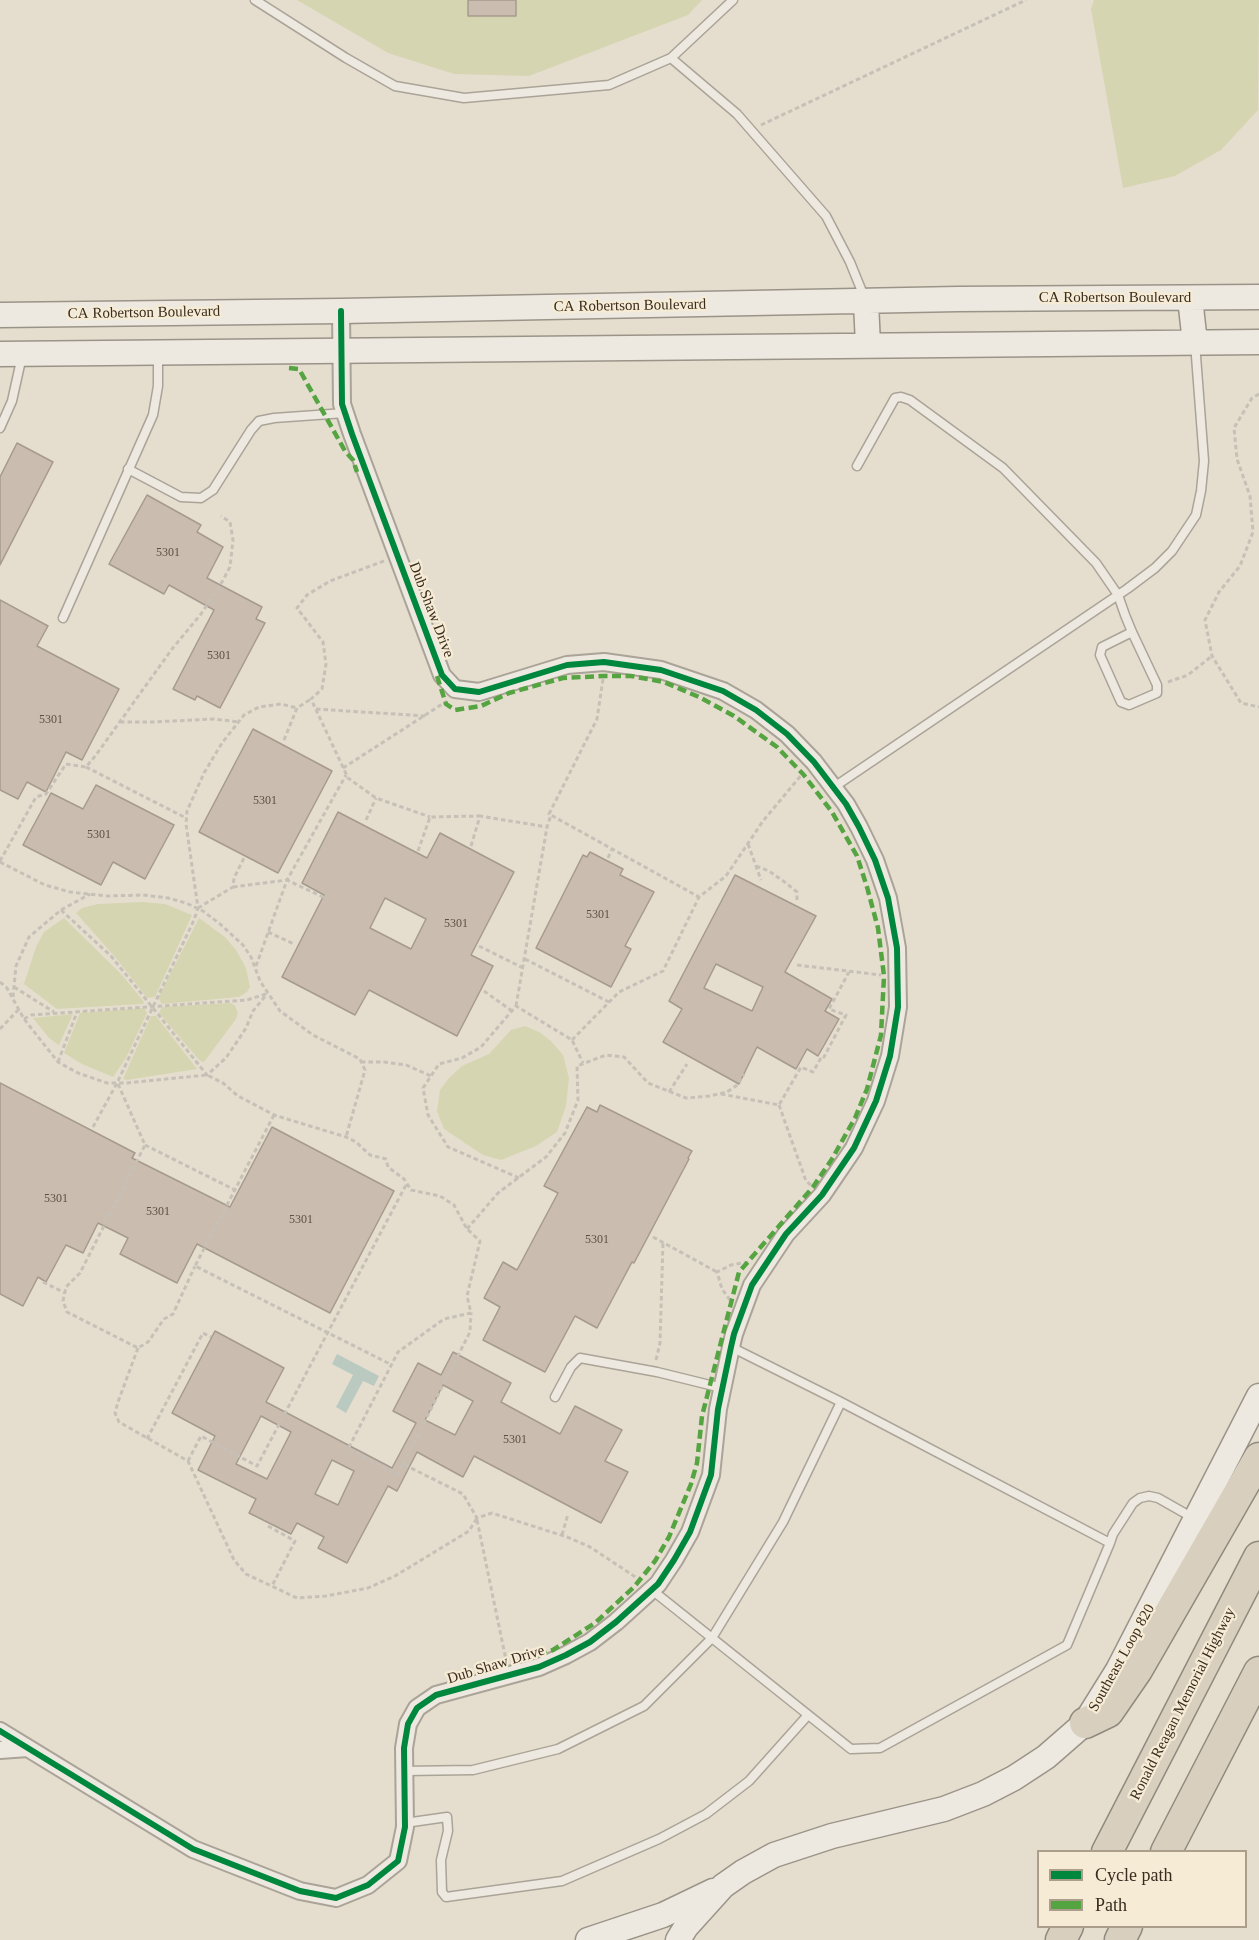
<!DOCTYPE html>
<style>
body{margin:0}
#map{position:relative;width:1259px;height:1940px;overflow:hidden;background:#e5decf;font-family:"Times New Roman",serif}
canvas{display:block}
.legend{position:absolute;left:1037px;top:1850px;width:210px;height:78px;box-sizing:border-box;background:#f6ecd5;border:2px solid #ab9f8c;margin:0;padding:8px 10px;list-style:none;font-size:18px;color:#3a2c1f}
.legend li{display:flex;align-items:center;gap:12px;height:30px}
.legend b{width:30px;border:2px solid #ab9f8c}
</style>
<div id="map">
<canvas width="1259" height="1940"></canvas>
<ul class="legend">
<li><b style="height:8px;background:#00873e"></b>Cycle path</li>
<li><b style="height:8px;background:#54a441"></b>Path</li>
</ul>
</div>
<script>
const c = document.querySelector('canvas').getContext('2d');
c.lineJoin = 'round';
function fillPath(path, color) {
  c.fillStyle = color;
  c.fill(path, 'evenodd');
}
function poly(rows) {
  const path = new Path2D();
  for (const r of rows) {
    path.moveTo(r[0], r[1]);
    for (let i = 2; i < r.length; i += 2) path.lineTo(r[i], r[i + 1]);
  }
  return path;
}
function strokePath(path, color, width, dash) {
  c.strokeStyle = color;
  c.lineWidth = width;
  c.lineCap = dash ? 'butt' : 'round';
  c.setLineDash(dash || []);
  c.stroke(path);
}
function label(font, color, halo, rows, align = 'center') {
  c.font = font + ' "Times New Roman",serif';
  c.lineWidth = 4.5;
  c.setLineDash([]);
  c.textBaseline = 'middle';
  c.strokeStyle = halo;
  c.fillStyle = color;
  for (const [text, x, y, turn = 0] of rows) {
    c.save();
    c.translate(x, y);
    c.rotate((+turn || 0) * Math.PI / 180);
    c.textAlign = isNaN(turn) ? turn : align;
    if (halo) c.strokeText(text, 0, 0);
    c.fillText(text, 0, 0);
    c.restore();
  }
}
const green = poly([
 [297,0,702,0,688,15,529,76,454,74,388,53],
 [1094,0,1259,0,1258,110,1221,150,1175,176,1123,188,1091,9],
 [143,902,165,904,192,915,155,997,147,998,116,958,76,913,82,908,98,904],
 [64,918,122,975,144,1002,143,1004,57,1009,24,984,36,947,44,932],
 [199,918,225,937,236,950,246,968,250,987,247,992,239,997,162,1004,158,998],
 [231,1003,235,1006,238,1013,236,1019,204,1062,200,1061,159,1013,162,1007],
 [144,1008,147,1013,126,1058,113,1077,82,1064,64,1053,80,1013],
 [73,1014,59,1045,49,1038,33,1018],
 [151,1016,156,1016,197,1069,127,1080,123,1079],
 [525,1026,539,1032,551,1041,563,1055,569,1078,566,1106,557,1132,536,1146,501,1160,483,1155,444,1129,437,1111,440,1090,449,1078,462,1066,489,1054,511,1030]
]);
const water = poly([
 [337,1354,379,1376,374,1386,363,1381,346,1413,336,1407,353,1375,332,1364]
]);
const building = poly([
 [468,0,516,0,516,16,468,16,468,0],
 [17,443,53,462,0,565,0,477,17,443],
 [147,495,201,525,197,532,223,547,207,578,262,607,256,619,265,623,220,708,197,696,195,700,173,689,214,610,169,585,164,594,109,564,147,495],
 [0,600,48,626,37,646,119,689,82,760,66,752,46,792,27,782,18,799,0,790,0,600],
 [253,729,332,771,278,873,199,832,253,729],
 [96,785,174,825,145,879,113,862,101,885,23,845,51,793,83,809,96,785],
 [338,812,427,858,440,833,514,872,471,955,493,966,457,1036,369,990,355,1015,282,977,324,895,302,883,338,812],
 [385,898,426,919,411,949,370,928,385,898],
 [590,852,623,869,620,875,654,892,625,946,631,949,611,987,536,948,583,855,587,857,590,852],
 [735,875,816,916,785,972,832,999,825,1011,839,1019,818,1056,807,1049,796,1069,757,1047,739,1084,663,1042,682,1009,669,1001,735,875],
 [716,964,763,987,752,1011,704,988,716,964],
 [0,1083,135,1153,132,1158,230,1207,272,1127,394,1191,330,1313,197,1244,177,1283,120,1254,128,1238,98,1223,83,1253,66,1245,46,1282,38,1277,23,1306,0,1294,0,1083],
 [600,1105,692,1151,688,1158,689,1159,634,1263,632,1262,597,1328,575,1316,545,1372,483,1340,500,1307,484,1298,503,1262,517,1270,558,1193,544,1186,587,1107,597,1112,600,1105],
 [215,1331,284,1368,266,1402,392,1468,416,1423,393,1411,418,1363,441,1375,453,1352,511,1383,501,1402,560,1434,575,1406,622,1430,605,1461,628,1472,601,1523,474,1456,463,1477,417,1452,397,1491,388,1486,347,1563,318,1548,324,1537,297,1523,291,1534,249,1513,256,1499,198,1470,215,1436,172,1413,215,1331],
 [443,1385,473,1401,455,1435,425,1420,443,1385],
 [261,1416,291,1432,267,1479,236,1464,261,1416],
 [332,1460,354,1471,338,1505,315,1494,332,1460]
]);
const path = poly([
 [761,125,1026,0],
 [1259,394,1252,398,1234,428,1237,459,1250,496,1253,532,1240,566,1219,592,1205,620,1212,656,1241,703,1259,707],
 [384,561,330,581,307,595,297,608,323,642,326,664,322,689,311,699,348,778,376,798,430,817],
 [603,679,597,719,549,814,699,897],
 [1168,682,1188,675,1212,656],
 [316,709,425,716],
 [120,722,152,722,214,719,239,722],
 [284,740,297,708,311,699],
 [86,767,186,818],
 [343,768,447,701],
 [366,820,376,798],
 [748,844,761,880],
 [471,846,480,816,547,827,551,815],
 [418,851,430,817,480,816],
 [608,858,612,849],
 [0,861,36,797,46,794,66,764,86,767,96,755,172,649,201,614,222,582,230,567,233,540,230,522,221,516],
 [0,862,45,885,70,892,107,896,143,895,168,898,186,903,203,911,220,924,243,945,251,957,260,981,280,1011,313,1035,360,1059,365,1070,346,1137],
 [756,866,769,871,786,883,797,892,797,900],
 [233,887,287,880,346,775],
 [198,908,233,887,234,878,245,856],
 [61,910,111,956,207,1075,226,1058,246,1028,253,1011,267,994],
 [268,932,294,944],
 [479,946,523,968],
 [525,959,609,1002],
 [797,965,881,975],
 [256,966,287,880,327,899],
 [0,982,7,988,24,1019,58,1062,78,1073,107,1083,127,1083,207,1075,223,1083,238,1096,274,1115,346,1137,356,1142,370,1155,386,1159,388,1167,404,1179,411,1190,440,1196,454,1205,467,1229,480,1241,467,1296,471,1313,444,1319,398,1352,348,1449,398,1474,403,1464,463,1494,477,1518,492,1513,567,1537,590,1547,640,1580],
 [14,987,54,1012],
 [484,991,512,1011],
 [13,997,16,966,29,937,61,910,90,894],
 [516,1006,547,827],
 [24,1019,31,1015,247,1000,266,994],
 [0,1029,19,1009],
 [572,1040,619,992,663,971,699,897,726,876,763,821,803,773],
 [58,1062,77,1012],
 [361,1062,384,1062,406,1065,431,1076],
 [118,1084,145,1145,80,1273,66,1287,63,1301,67,1312,138,1348,148,1342,164,1319,173,1314,195,1266],
 [669,1092,687,1064],
 [721,1094,779,1105,801,1067,813,1072,822,1056,824,1057,846,1015,829,1009,849,972],
 [779,1105,806,1181,812,1186],
 [274,1115,195,1266,392,1365],
 [93,1127,117,1083,194,920,198,908,186,824,187,811,204,773,222,743,244,715,259,707,281,704,297,708],
 [145,1145,235,1190],
 [519,1178,448,1147,428,1115,423,1088,439,1064,462,1058,481,1047,516,1006,572,1040,583,1063],
 [467,1229,498,1193,546,1157,565,1133,578,1100,577,1066,606,1055,624,1057,648,1083,686,1098,710,1096,727,1092,736,1086,744,1074],
 [653,1237,717,1272],
 [43,1282,65,1293],
 [730,1300,722,1289,717,1272,731,1265,749,1262],
 [138,1348,118,1402,115,1413,119,1422,188,1461,234,1560,246,1574,297,1598,326,1596,368,1588,395,1576,469,1531,477,1518],
 [656,1360,660,1343,663,1242],
 [147,1439,203,1333,211,1337],
 [188,1461,201,1436,257,1466,407,1183],
 [403,1464,470,1332,471,1313],
 [477,1520,506,1660],
 [268,1526,295,1541,272,1586],
 [562,1535,568,1514]
]);
const lane = poly([
 [255,0,346,58,395,86,464,98,609,85,671,58,737,114,826,216,850,262,865,299],
 [671,58,733,0],
 [0,428,12,401,22,356],
 [857,466,895,398,901,397,910,400,1003,468,1096,563,1118,595,1125,615,1132,632,1157,685,1157,693,1129,705,1121,702,1100,655,1102,647,1132,632],
 [128,469,181,497,201,498,213,490,251,430,259,421,274,418,345,413],
 [63,618,153,415,158,386,158,355],
 [834,787,1127,589,1155,568,1172,551,1196,515,1201,491,1204,461,1195,343],
 [731,1347,841,1402,1110,1543,1113,1534,1133,1503,1140,1498,1149,1496,1158,1498,1195,1519],
 [555,1397,571,1367,580,1358,657,1372,722,1388],
 [652,1590,851,1749,880,1748,1067,1645,1110,1543],
 [404,1771,473,1770,558,1749,644,1706,712,1638,783,1522,841,1402],
 [405,1823,447,1817,448,1831,441,1860,442,1892,446,1897,562,1881,659,1839,706,1814,749,1781,808,1715]
]);
const street = poly([
 [0,1731,193,1849,300,1891,336,1898,368,1885,398,1861,405,1827,404,1748,408,1724,417,1708,436,1695,539,1667,566,1655,590,1642,616,1622,658,1584,674,1560,690,1532,711,1475,718,1409,731,1347,734,1334,752,1285,786,1234,822,1195,854,1148,876,1101,890,1056,898,1007,897,948,888,898,875,860,859,827,846,804,814,762,787,734,756,710,723,691,661,670,604,662,567,665,479,692,455,689,442,675,352,434,342,404,341,311],
 [0,1750,28,1748]
]);
const secondary = poly([
 [1190,298,1195,343],
 [866,302,868,345],
 [0,315,341,311,958,299,1259,297],
 [0,354,1259,342],
 [588,1940,663,1915,713,1891],
 [678,1940,686,1927,723,1886,743,1872,774,1855,832,1836,944,1809,983,1794,1014,1778,1046,1757,1085,1723,1118,1670,1259,1396]
]);
const highway = poly([
 [1085,1723,1108,1712,1137,1670,1259,1458],
 [1107,1852,1259,1557],
 [1166,1852,1259,1672],
 [1061,1940,1068,1926],
 [1120,1940,1127,1926]
]);
const quiet = poly([
 [289,368,299,369,345,451,353,460,357,472],
 [437,676,446,704,455,710,481,706,509,693,563,678,603,676,631,676,664,682,699,697,734,716,777,747,803,774,832,812,857,856,867,887,878,928,884,976,881,1035,867,1089,855,1118,832,1159,813,1187,739,1272,702,1416,697,1463,691,1484,669,1537,655,1561,634,1587,595,1623,553,1650,507,1665]
]);
const cycleway = poly([
 [0,1731,193,1849,300,1891,336,1898,368,1885,398,1861,405,1827,404,1748,408,1724,417,1708,436,1695,539,1667,566,1655,590,1642,616,1622,658,1584,674,1560,690,1532,711,1475,718,1409,731,1347,734,1334,752,1285,786,1234,822,1195,854,1148,876,1101,890,1056,898,1007,897,948,888,898,875,860,859,827,846,804,814,762,787,734,756,710,723,691,661,670,604,662,567,665,479,692,455,689,442,675,352,434,342,404,341,311]
]);
const numberNames = [
 ["5301",168,553],
 ["5301",219,656],
 ["5301",51,720],
 ["5301",265,801],
 ["5301",99,835],
 ["5301",598,915],
 ["5301",456,924],
 ["5301",56,1199],
 ["5301",158,1212],
 ["5301",301,1220],
 ["5301",597,1240],
 ["5301",515,1440]
];
const streetNames = [
 ["CA Robertson Boulevard",1115,298],
 ["CA Robertson Boulevard",630,306,-1],
 ["CA Robertson Boulevard",144,313,-1],
 ["Dub Shaw Drive",431,610,69],
 ["Southeast Loop 820",1122,1658,-61],
 ["Dub Shaw Drive",496,1665,-17],
 ["Ronald Reagan Memorial Highway",1183,1704,-63]
];
fillPath(green, '#d5d5b1');
fillPath(water, '#bacac0');
fillPath(building, '#cabcaf');
strokePath(building, '#a69a8e', 1.5);
strokePath(lane, '#aaa397', 11);
strokePath(street, '#aaa397', 20);
strokePath(secondary, '#9a9388', 27);
strokePath(highway, '#90897e', 33);
strokePath(path, '#c6c0b7', 3, [4.5, 3]);
strokePath(lane, '#ede9e0', 8);
strokePath(street, '#ede9e0', 16);
strokePath(secondary, '#ede9e0', 24);
strokePath(highway, '#d9cfbf', 30);
strokePath(quiet, '#54a441', 4.5, [9, 4.5]);
strokePath(cycleway, '#00873e', 6);
label('12px', '#5e5043', null, numberNames);
label('15px', '#3a2c1f', '#f6ecd5', streetNames);
</script>
